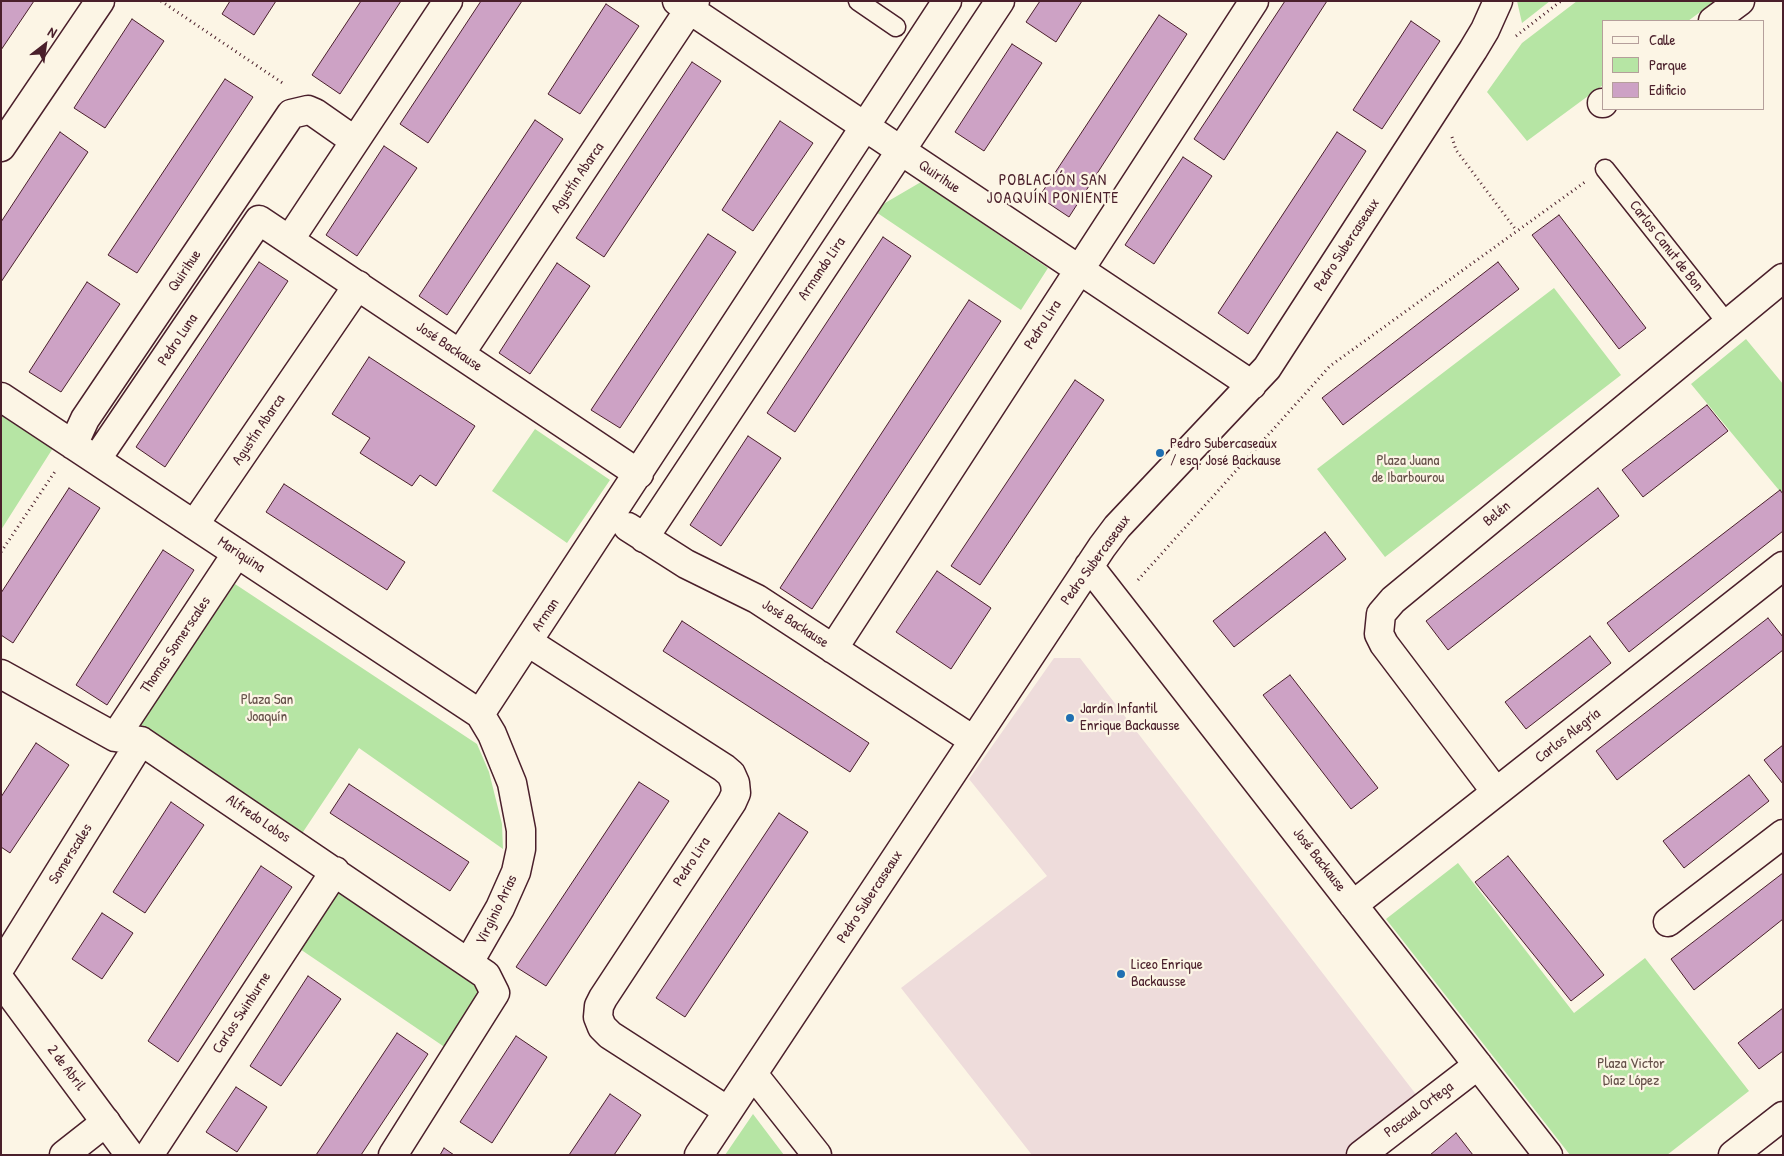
<!DOCTYPE html>
<meta charset="utf-8">
<style>
body{margin:0}
#map{position:relative;width:1784px;height:1156px;overflow:hidden;background:#fcf5e5;font-family:"Patrick Hand",sans-serif}
canvas{display:block}
.frame{position:absolute;inset:0;border:2px solid #4a1f2b;pointer-events:none}
.legend{position:absolute;left:1602px;top:20px;width:162px;height:90px;box-sizing:border-box;background:#fcf5e5;border:1px solid #b59f9b;margin:0;padding:6px 9px;list-style:none;font-size:15px;color:#4a1f2b}
.legend li{display:flex;align-items:center;gap:10px;height:25px}
.legend b{width:25px;border:1px solid #b59f9b}
.north{position:absolute;left:20px;top:20px;width:50px;height:50px;-webkit-text-stroke:4px #fcf5e5;paint-order:stroke;rotate:30deg;font-size:14px;font-weight:700;line-height:20px;text-align:center;color:#4a1f2b}
.north::after{content:'';display:block;margin:auto;width:18px;height:22px;background:#4a1f2b;clip-path:polygon(50% 0,100% 100%,50% 72%,0 100%)}
</style>
<div id="map">
<canvas width="1784" height="1156"></canvas>
<div class="frame"></div>
<ul class="legend">
<li><b style="height:6px;background:#fcf5e5"></b>Calle</li>
<li><b style="height:14px;background:#b6e5a4"></b>Parque</li>
<li><b style="height:14px;background:#cda2c5"></b>Edificio</li>
</ul>
<div class="north">N</div>
</div>
<script>
const c = document.querySelector('canvas').getContext('2d');
c.lineJoin = 'round';
function fillPath(path, color) {
  c.fillStyle = color;
  c.fill(path, 'evenodd');
}
function poly(rows) {
  const path = new Path2D();
  for (const r of rows) {
    path.moveTo(r[0], r[1]);
    for (let i = 2; i < r.length; i += 2) path.lineTo(r[i], r[i + 1]);
  }
  return path;
}
function strokePath(path, color, width, dash) {
  c.strokeStyle = color;
  c.lineWidth = width;
  c.lineCap = dash ? 'butt' : 'round';
  c.setLineDash(dash || []);
  c.stroke(path);
}
function label(font, color, halo, rows, align = 'center') {
  c.font = font + ' "Patrick Hand",sans-serif';
  c.lineWidth = 4.5;
  c.setLineDash([]);
  c.textBaseline = 'middle';
  c.strokeStyle = halo;
  c.fillStyle = color;
  for (const [text, x, y, turn = 0] of rows) {
    c.save();
    c.translate(x, y);
    c.rotate((+turn || 0) * Math.PI / 180);
    c.textAlign = isNaN(turn) ? turn : align;
    if (halo) c.strokeText(text, 0, 0);
    c.fillText(text, 0, 0);
    c.restore();
  }
}
const built = poly([
 [1054,658,1080,658,1418,1097,1343,1155,1032,1155,901,988,1047,876,969,779]
]);
const green = poly([
 [1517,1,1550,1,1522,23],
 [1577,1,1715,1,1688,21,1603,21,1603,85,1527,141,1487,92,1522,43],
 [921,182,1048,268,1021,310,873,210],
 [1554,288,1621,375,1385,557,1317,469],
 [1746,339,1783,384,1783,495,1691,384],
 [1,415,53,448,1,530],
 [535,429,610,480,567,543,492,491],
 [235,584,477,744,489,772,502,824,503,849,359,748,301,835,137,728],
 [1458,863,1574,1013,1645,958,1749,1091,1667,1155,1570,1155,1386,919],
 [341,882,491,980,446,1048,297,947],
 [753,1114,784,1155,725,1155]
]);
const building = poly([
 [1,1,34,1,1,50,1,1],
 [230,1,276,1,254,35,222,14,230,1],
 [361,1,401,1,340,94,312,75,361,1],
 [481,1,522,1,428,143,400,124,481,1],
 [1040,1,1082,1,1056,42,1026,22,1040,1],
 [1285,1,1327,1,1224,160,1194,139,1285,1],
 [606,4,639,26,580,114,548,94,606,4],
 [1159,15,1187,34,1069,217,1039,197,1159,15],
 [132,19,164,41,105,128,74,108,132,19],
 [1411,21,1440,41,1382,129,1353,110,1411,21],
 [1012,44,1042,63,984,151,955,132,1012,44],
 [692,62,721,81,604,257,576,238,692,62],
 [225,79,253,97,137,273,108,255,225,79],
 [535,120,563,139,447,315,419,296,535,120],
 [780,121,813,143,753,231,722,210,780,121],
 [60,132,88,152,1,282,1,222,60,132],
 [1337,132,1366,151,1248,334,1218,313,1337,132],
 [384,146,417,168,357,256,326,235,384,146],
 [1183,157,1212,176,1154,264,1125,245,1183,157],
 [1559,215,1646,328,1619,349,1532,235,1559,215],
 [708,234,736,252,620,428,591,410,708,234],
 [883,237,911,256,795,432,767,413,883,237],
 [259,262,288,281,165,467,136,447,259,262],
 [1498,262,1519,289,1343,425,1322,398,1498,262],
 [557,263,590,286,530,374,499,353,557,263],
 [87,282,120,304,61,392,29,372,87,282],
 [969,300,1001,321,812,609,780,588,969,300],
 [369,357,475,426,436,486,420,475,412,486,360,453,370,438,332,414,369,357],
 [1075,380,1104,400,980,585,951,566,1075,380],
 [1707,405,1728,431,1643,497,1622,470,1707,405],
 [748,436,781,458,721,546,690,525,748,436],
 [284,484,405,562,387,590,266,512,284,484],
 [69,488,100,508,13,643,1,635,1,593,69,488],
 [1598,488,1619,516,1448,650,1426,621,1598,488],
 [1780,490,1783,494,1783,531,1629,652,1607,623,1780,490],
 [1325,532,1346,559,1234,647,1213,621,1325,532],
 [163,550,194,570,107,705,76,685,163,550],
 [937,571,991,608,951,669,896,632,937,571],
 [1768,618,1783,637,1783,650,1617,780,1596,751,1768,618],
 [682,621,869,743,850,772,663,651,682,621],
 [1590,636,1611,663,1526,729,1505,702,1590,636],
 [1290,675,1378,788,1351,809,1263,695,1290,675],
 [36,743,69,765,10,853,1,847,1,797,36,743],
 [1783,745,1783,784,1764,760,1783,745],
 [1749,775,1769,801,1684,868,1663,841,1749,775],
 [639,782,669,801,546,986,516,967,639,782],
 [349,784,469,862,450,891,330,813,349,784],
 [171,802,204,825,145,913,113,892,171,802],
 [779,813,808,832,685,1017,656,998,779,813],
 [1508,856,1604,975,1571,1001,1475,882,1508,856],
 [261,866,292,887,178,1062,148,1041,261,866],
 [1783,873,1783,919,1694,990,1671,959,1783,873],
 [102,913,133,933,102,979,72,959,102,913],
 [308,976,341,999,281,1086,250,1066,308,976],
 [1783,1008,1783,1051,1759,1069,1738,1043,1783,1008],
 [397,1033,428,1054,361,1155,316,1155,397,1033],
 [516,1036,547,1057,492,1143,460,1122,516,1036],
 [236,1087,267,1107,237,1152,206,1132,236,1087],
 [610,1094,641,1115,614,1155,569,1155,610,1094],
 [1456,1133,1473,1155,1430,1155,1456,1133],
 [444,1148,454,1155,440,1155,444,1148]
]);
const path = poly([
 [161,1,284,84],
 [1516,36,1561,1],
 [1452,137,1456,150,1516,230],
 [1,552,56,470],
 [1138,580,1330,366,1585,182]
]);
const service = poly([
 [858,1,896,27],
 [1605,169,1727,323]
]);
const minor = poly([
 [677,1,1252,385],
 [1713,21,1740,1],
 [1602,103,1603,103],
 [1,147,100,1],
 [290,239,448,1],
 [460,354,695,1],
 [1,397,480,714,492,734,512,783,521,830,521,849,516,872,500,908,469,962],
 [73,445,85,419,291,114,308,110,315,113,355,141],
 [96,460,259,220,639,474],
 [194,525,358,285],
 [628,527,686,564,757,599,973,740],
 [644,538,1000,1],
 [1089,566,1548,1155],
 [528,642,724,768,731,774,735,783,736,793,732,802,603,998,599,1006,598,1017,602,1027,610,1035,728,1111],
 [833,649,1254,1],
 [1,674,115,737,141,741,486,975,495,993,393,1155],
 [480,714,947,1],
 [115,737,237,553],
 [1496,792,1384,644,1379,634,1381,614,1393,600,1783,278],
 [1353,905,1783,566],
 [1668,922,1783,834],
 [1,966,141,741],
 [753,1074,817,1155],
 [64,1155,106,1122],
 [149,1155,335,871],
 [699,1155,1102,547,1117,527,1267,368,1473,50,1485,30,1498,1],
 [1361,1155,1478,1065],
 [1733,1155,1783,1116]
]);
const tertiary = poly([
 [1,981,130,1155]
]);
const markers = [
 [1160,453,5,"#1f6fb2"],
 [1070,718,5,"#1f6fb2"],
 [1121,974,5,"#1f6fb2"]
];
const streetNames = [
 ["Quirihue",939,177,34],
 ["Agustín Abarca",578,178,-56],
 ["Pedro Subercaseaux",1347,245,-57],
 ["Carlos Canut de Bon",1666,246,52],
 ["Armando Lira",822,269,-56],
 ["Quirihue",185,271,-56],
 ["Pedro Lira",1043,325,-57],
 ["Pedro Luna",178,340,-56],
 ["José Backause",449,347,34],
 ["Agustín Abarca",259,430,-56],
 ["Belén",1497,514,-40],
 ["Mariquina",241,555,33],
 ["Pedro Subercaseaux",1096,560,-54],
 ["Arman",546,615,-56],
 ["José Backause",795,624,33],
 ["Thomas Somerscales",176,645,-56],
 ["Carlos Alegría",1568,736,-38],
 ["Alfredo Lobos",258,819,34],
 ["Somerscales",71,854,-58],
 ["José Backause",1319,860,52],
 ["Pedro Lira",692,862,-57],
 ["Pedro Subercaseaux",870,897,-57],
 ["Virginio Arias",497,910,-64],
 ["Carlos Swinburne",242,1013,-57],
 ["2 de Abril",66,1068,53],
 ["Pascual Ortega",1419,1110,-37]
];
const poiNames = [
 ["Pedro Subercaseaux",1170,444],
 ["/ esq. José Backause",1170,461],
 ["Jardín Infantil",1080,709],
 ["Enrique Backausse",1080,726],
 ["Liceo Enrique",1131,965],
 ["Backausse",1131,982]
];
const parkNames = [
 ["Plaza Juana",1408,461],
 ["de Ibarbourou",1408,478],
 ["Plaza San",267,700],
 ["Joaquín",267,717],
 ["Plaza Victor",1631,1064],
 ["Díaz López",1631,1081]
];
const neighbourhoodNames = [
 ["POBLACIÓN SAN",1053,181],
 ["JOAQUÍN PONIENTE",1053,199]
];
fillPath(built, '#eedcdb');
fillPath(green, '#b6e5a4');
fillPath(building, '#cda2c5');
strokePath(building, '#4a1f2b', 1);
strokePath(service, '#4a1f2b', 21);
strokePath(minor, '#4a1f2b', 31);
strokePath(tertiary, '#4a1f2b', 31);
strokePath(path, '#4a1f2b', 3, [1, 4]);
strokePath(service, '#fcf5e5', 18);
strokePath(minor, '#fcf5e5', 28);
strokePath(tertiary, '#fcf5e5', 28);
for (const [x, y, r, color] of markers) {
  const dot = new Path2D();
  dot.arc(x, y, r, 0, 2 * Math.PI);
  c.fillStyle = color;
  c.fill(dot);
  strokePath(dot, '#fcf5e5', 2);
}
label('15px', '#4a1f2b', '#fcf5e5', streetNames);
label('15px', '#4a1f2b', '#fcf5e5', poiNames, 'left');
label('15px', '#655049', '#fcf5e5', parkNames);
c.letterSpacing = '1px';
label('16px', '#4a1f2b', '#fcf5e5', neighbourhoodNames);
c.letterSpacing = '0px';
</script>
